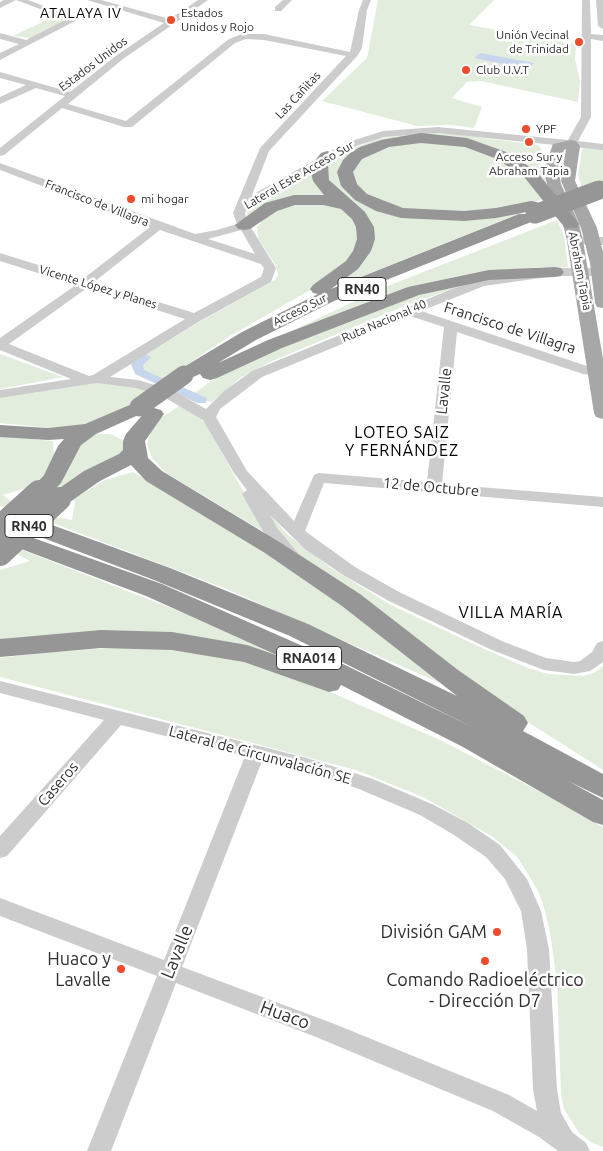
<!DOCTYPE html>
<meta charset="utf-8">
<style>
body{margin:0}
canvas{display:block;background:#fff}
</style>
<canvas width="603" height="1151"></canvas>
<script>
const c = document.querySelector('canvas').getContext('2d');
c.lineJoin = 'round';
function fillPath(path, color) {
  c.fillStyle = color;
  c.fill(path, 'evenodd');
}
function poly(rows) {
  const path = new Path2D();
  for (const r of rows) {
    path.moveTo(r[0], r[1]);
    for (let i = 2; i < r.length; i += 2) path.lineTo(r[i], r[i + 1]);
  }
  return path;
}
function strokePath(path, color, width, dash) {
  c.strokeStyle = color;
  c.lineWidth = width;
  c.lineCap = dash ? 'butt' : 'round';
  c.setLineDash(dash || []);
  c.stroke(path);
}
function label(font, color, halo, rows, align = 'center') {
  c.font = font + ' Ubuntu,sans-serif';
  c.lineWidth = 5;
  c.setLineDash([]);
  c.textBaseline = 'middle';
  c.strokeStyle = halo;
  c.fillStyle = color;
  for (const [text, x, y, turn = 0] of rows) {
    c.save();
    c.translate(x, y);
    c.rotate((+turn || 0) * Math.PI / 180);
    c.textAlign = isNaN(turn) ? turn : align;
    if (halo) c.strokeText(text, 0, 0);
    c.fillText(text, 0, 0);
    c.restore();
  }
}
const green = poly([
 [378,0,494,0,469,25,576,44,575,59,580,81,578,102,481,81,467,82,452,98,482,107,474,128,451,125,417,126,322,101,367,58],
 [55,16,62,19,63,22,30,38,13,36],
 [431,133,452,134,538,145,542,150,540,169,545,173,548,185,536,175,451,139,367,147,345,185,413,216,531,209,348,282,339,285,335,283,371,239,328,185,325,163,332,157,379,138],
 [407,141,462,144,517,167,547,198,530,203,478,212,406,210,366,196,352,182,353,166,365,154],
 [585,148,603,149,603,182,582,188,578,175,582,149],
 [312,171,336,199,311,197,246,219,247,212,253,205],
 [303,201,346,209,361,229,351,260,312,289,230,336,161,382,140,371,139,364,147,357,145,355,203,320,275,280,278,275,276,266,258,238,257,227,272,210],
 [557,220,564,235,568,267,537,267,467,276,277,338,380,289],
 [469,283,407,305,270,362,240,378,212,402,205,401,192,395,218,376,250,359,401,299],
 [0,354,63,377,0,389],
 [97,383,122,384,149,391,132,405,91,422,80,425,51,428,0,423,0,398],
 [181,405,200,418,206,424,266,533,166,473,152,458,147,444,151,432,162,417],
 [98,434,110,434,121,439,123,441,124,452,51,496,73,449,92,435],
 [0,436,53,441,54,455,45,473,33,486,3,495,13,503,7,508,0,506],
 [133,472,295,569,442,684,222,587,50,522,55,517,72,520,75,501,72,500,105,480],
 [260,503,288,535,331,568,391,605,484,649,528,668,548,674,584,676,596,672,603,666,603,770,495,701,302,558,280,533],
 [20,549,181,612,293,661,266,654,0,641,0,570,30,561,15,553],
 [140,646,229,656,305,681,440,740,554,799,603,827,603,1147,592,1143,579,1133,564,1109,561,1096,557,982,550,932,543,904,538,891,525,869,517,857,493,837,425,798,356,770,0,677,0,658,39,653]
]);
const water = poly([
 [480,53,534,63,524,73,510,70,513,66,474,58]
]);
const canal = poly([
 [145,354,151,357,143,365,144,370,205,397,207,400,205,403,197,403,135,374,131,364,141,355,145,354]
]);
const minor = poly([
 [4,0,28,0,79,19,0,60,0,53,19,44,0,39,0,33,26,40,67,19,16,0,0,8,0,2,4,0],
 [87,0,101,0,170,19,198,0,208,0,123,59,68,104,126,121,229,39,242,34,264,34,350,52,359,10,363,0,371,0,367,10,362,48,358,55,269,151,252,195,345,143,383,131,438,127,568,140,581,117,582,0,590,0,591,34,603,35,603,41,591,39,591,117,578,141,603,144,603,150,438,133,384,137,353,147,248,207,245,213,247,221,276,268,271,282,200,321,110,377,138,380,172,390,206,409,224,391,252,371,452,289,482,279,518,273,555,268,603,268,603,276,555,276,484,286,421,311,590,367,603,368,603,376,583,374,457,332,442,484,603,497,603,507,324,483,305,531,355,567,399,592,504,642,546,658,574,662,580,661,592,652,597,643,603,641,603,662,590,671,574,674,544,670,492,650,387,600,343,575,305,549,270,515,277,528,302,558,300,562,294,563,288,562,263,531,242,494,247,490,234,473,203,420,162,396,136,388,97,383,0,398,0,390,71,379,0,350,0,338,76,285,0,261,0,253,83,279,150,227,0,170,0,163,195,234,217,230,237,224,233,213,260,148,346,56,264,40,246,39,235,43,132,127,124,127,62,108,4,155,0,156,0,148,65,96,36,88,0,104,0,97,26,85,0,78,0,72,70,92,117,55,164,23,87,0],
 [160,230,261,264,264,268,261,277,194,313,94,282,160,230],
 [241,230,255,254,208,239,223,235,241,230],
 [87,288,185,319,93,375,89,376,9,344,87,288],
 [410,316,444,327,427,482,319,473,314,475,294,521,247,471,216,417,220,409,262,377,410,316],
 [283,0,292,0,281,11,275,11,275,7,283,0],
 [596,0,603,0,603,29,598,26,596,0],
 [575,237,603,237,603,245,571,244,569,241,575,237],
 [0,681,307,758,373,779,434,805,468,823,500,845,527,879,541,911,549,949,557,1089,561,1113,572,1132,586,1143,590,1151,558,1151,539,1137,493,1111,316,1037,176,983,111,1151,87,1151,157,976,0,916,0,898,164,960,245,756,121,725,7,856,0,858,0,836,104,720,0,693,0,681],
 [262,761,307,772,359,789,420,815,454,835,486,857,505,879,521,911,527,949,533,1089,537,1111,509,1095,332,1023,182,967,262,761]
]);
const major = poly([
 [571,140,576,141,580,146,575,181,597,228,603,252,603,308,597,307,595,303,590,263,581,228,561,181,566,149,564,150,558,169,561,184,579,224,583,241,603,359,603,419,596,417,594,413,567,241,563,224,547,184,544,169,553,144,571,140]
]);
const highway = poly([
 [421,133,467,138,509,153,537,172,579,224,577,228,565,228,525,178,497,159,465,147,421,143,389,147,362,159,353,172,357,184,367,194,403,208,464,211,496,208,531,201,537,202,539,206,537,210,496,218,464,221,401,218,376,211,355,200,341,186,337,172,343,160,350,153,360,147,381,140,421,133],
 [327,151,333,153,335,156,328,165,329,180,365,212,374,227,375,239,371,251,358,269,331,289,519,214,531,214,533,218,531,222,334,301,256,340,218,363,268,340,408,287,489,270,555,267,561,268,564,272,561,276,555,277,489,280,419,295,282,348,217,378,210,380,203,378,200,374,184,381,177,379,174,375,177,371,242,332,318,294,313,293,310,289,313,285,346,261,353,251,357,239,356,227,352,219,341,209,323,205,295,205,277,211,250,229,244,230,238,229,235,225,265,203,294,195,324,195,313,181,311,173,314,162,321,153,327,151],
 [139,401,146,403,149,407,148,409,154,408,161,410,164,414,145,441,148,458,162,471,281,543,360,594,458,670,524,716,528,723,523,731,603,774,603,798,568,781,603,800,603,825,593,822,463,747,341,685,338,690,329,692,244,662,172,650,101,648,0,657,0,639,101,630,172,632,247,645,279,656,146,596,0,541,0,526,162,584,339,662,474,728,290,636,154,580,6,524,3,519,6,514,14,512,22,514,170,568,308,624,457,696,342,606,265,553,146,481,131,465,100,481,67,504,59,506,51,504,48,499,51,494,84,471,119,454,123,450,123,441,126,434,145,412,96,434,81,445,61,483,47,497,39,499,31,497,28,492,44,475,58,446,64,439,48,440,0,437,0,425,48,428,85,424,139,401]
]);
const highwayBridgeFar1 = poly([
 [535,214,599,190],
 [139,407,184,375]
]);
const highwayBridge = poly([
 [0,527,39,492],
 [0,554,59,499]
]);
const markers = [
 [171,20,5,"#ec4c2c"],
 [579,42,5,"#ec4c2c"],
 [466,70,5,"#ec4c2c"],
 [526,129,5,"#ec4c2c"],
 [529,142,5,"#ec4c2c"],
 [131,199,5,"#ec4c2c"],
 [497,932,5,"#ec4c2c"],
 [485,961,5,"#ec4c2c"],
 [121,969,5,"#ec4c2c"]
];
const farPoinames = [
 ["Estados",181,13],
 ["Unidos y Rojo",181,27],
 ["Unión Vecinal",569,35,"right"],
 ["de Trinidad",569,49,"right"],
 ["Club U.V.T",476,70],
 ["YPF",536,129],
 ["Acceso Sur y",529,157,"center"],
 ["Abraham Tapia",529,171,"center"],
 ["mi hogar",141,199]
];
const farStreetnames = [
 ["Estados Unidos",93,64,-37],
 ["Las Cañitas",298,95,-47],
 ["Lateral Este Acceso Sur",299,175,-30],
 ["Francisco de Villagra",97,203,21],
 ["Abraham Tapia",580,271,79],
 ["Vicente López y Planes",98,287,17],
 ["Acceso Sur",300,310,-26],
 ["Ruta Nacional 40",384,321,-23]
];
const farNeighbourhoodnames = [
 ["ATALAYA IV",81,13]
];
const shields = [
 [362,289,48],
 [29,526,48],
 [309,658,65]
];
const shieldNames = [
 ["RN40",362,289],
 ["RN40",29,526],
 ["RNA014",309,658]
];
const streetNames = [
 ["Francisco de Villagra",510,328,18],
 ["Lavalle",444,391,-84],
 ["12 de Octubre",431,487,5],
 ["Lateral de Circunvalación SE",260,755,15],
 ["Caseros",58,784,-49]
];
const neighbourhoodNames = [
 ["LOTEO SAIZ",402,433],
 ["Y FERNÁNDEZ",402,451],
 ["VILLA MARÍA",511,613]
];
const nearPoinames = [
 ["División GAM",487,932],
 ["Huaco y",111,959],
 ["Lavalle",111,980],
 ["Comando Radioeléctrico",485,980,"center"],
 ["- Dirección D7",485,1001,"center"]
];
const nearStreetnames = [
 ["Lavalle",177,952,-68],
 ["Huaco",285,1015,20]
];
fillPath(green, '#e2eddd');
fillPath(water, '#c8d6ed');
fillPath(canal, '#c8d6ed');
fillPath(minor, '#ccc');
fillPath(major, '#a7a7a7');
fillPath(highway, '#969696');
strokePath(highwayBridgeFar1, '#969696', 19);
strokePath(highwayBridge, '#969696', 24);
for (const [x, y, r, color] of markers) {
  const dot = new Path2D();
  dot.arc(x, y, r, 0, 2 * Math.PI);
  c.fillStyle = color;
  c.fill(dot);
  strokePath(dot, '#fff', 2);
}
label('12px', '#2f2f2f', '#fff', farPoinames, 'left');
label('12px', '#2f2f2f', '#fff', farStreetnames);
c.letterSpacing = '1px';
label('14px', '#000', '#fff', farNeighbourhoodnames);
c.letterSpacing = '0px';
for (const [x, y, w] of shields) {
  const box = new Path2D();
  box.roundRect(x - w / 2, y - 11.5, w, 23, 4);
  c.fillStyle = '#fff';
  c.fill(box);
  strokePath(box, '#2f2f2f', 1);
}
label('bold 14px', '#2f2f2f', null, shieldNames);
label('15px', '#2f2f2f', '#fff', streetNames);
c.letterSpacing = '1px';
label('16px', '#000', '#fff', neighbourhoodNames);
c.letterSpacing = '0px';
label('18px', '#2f2f2f', '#fff', nearPoinames, 'right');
label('18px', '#2f2f2f', '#fff', nearStreetnames);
</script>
